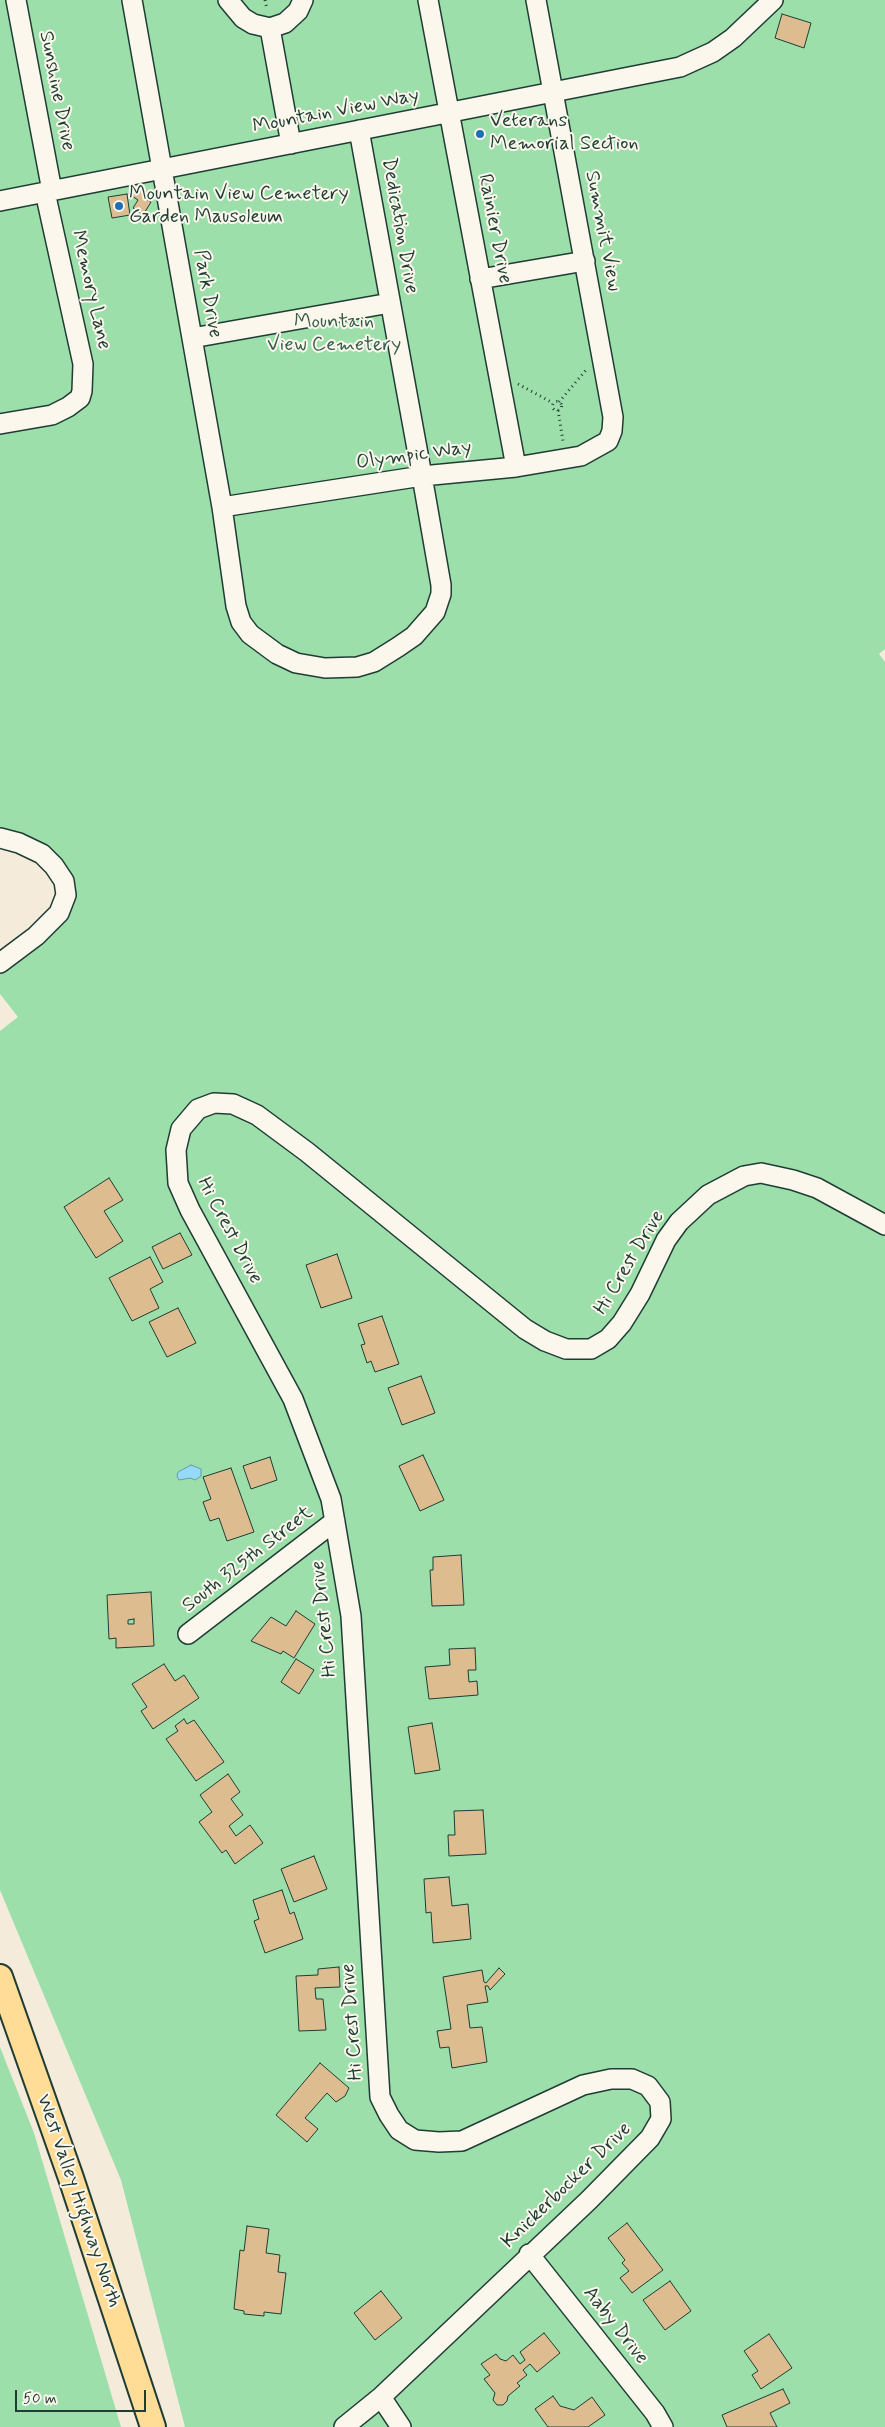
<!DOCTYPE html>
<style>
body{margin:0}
#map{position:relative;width:885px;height:2427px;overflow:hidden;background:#f5ebda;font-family:Mynerve,sans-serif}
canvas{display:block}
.scale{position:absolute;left:15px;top:2390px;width:131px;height:22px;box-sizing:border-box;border:2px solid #1f3d34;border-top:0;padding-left:6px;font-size:15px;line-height:18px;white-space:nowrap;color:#1f3d34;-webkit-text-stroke:4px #fbf7ec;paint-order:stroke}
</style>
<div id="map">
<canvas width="885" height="2427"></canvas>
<div class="scale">50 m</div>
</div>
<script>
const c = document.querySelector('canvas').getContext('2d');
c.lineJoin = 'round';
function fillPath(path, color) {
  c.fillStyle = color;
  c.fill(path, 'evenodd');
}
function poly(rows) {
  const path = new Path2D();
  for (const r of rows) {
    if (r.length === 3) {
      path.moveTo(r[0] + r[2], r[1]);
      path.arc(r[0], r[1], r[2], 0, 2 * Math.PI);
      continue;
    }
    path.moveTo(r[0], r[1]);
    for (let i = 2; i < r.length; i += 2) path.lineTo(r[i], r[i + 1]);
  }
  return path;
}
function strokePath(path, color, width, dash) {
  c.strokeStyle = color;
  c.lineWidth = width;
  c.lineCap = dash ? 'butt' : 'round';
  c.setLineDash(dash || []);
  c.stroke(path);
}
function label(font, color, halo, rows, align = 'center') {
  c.font = font + ' Mynerve,sans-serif';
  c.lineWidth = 4;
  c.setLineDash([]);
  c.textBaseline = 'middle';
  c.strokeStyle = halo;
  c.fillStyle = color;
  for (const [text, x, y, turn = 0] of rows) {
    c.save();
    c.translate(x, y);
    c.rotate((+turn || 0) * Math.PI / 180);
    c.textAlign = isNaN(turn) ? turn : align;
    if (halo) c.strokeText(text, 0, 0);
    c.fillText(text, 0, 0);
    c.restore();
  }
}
const green = poly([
 [0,0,885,0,885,649,879,654,885,662,885,2427,185,2427,121,2180,0,1890,0,1031,18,1017,0,994,0,963,59,913,54,866,0,838],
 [0,2047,34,2133,121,2427,0,2427]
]);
const water = poly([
 [191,1465,201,1469,201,1476,195,1480,190,1478,179,1480,177,1476,178,1472,191,1465]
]);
const building = poly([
 [782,14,811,23,804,48,775,38,782,14],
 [136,184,149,194,146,199,151,202,143,215,133,208,138,200,129,194,136,184],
 [127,194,130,215,112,218,108,197,127,194],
 [109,1178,123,1200,104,1211,123,1241,96,1258,64,1207,109,1178],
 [180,1233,192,1255,163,1269,152,1247,180,1233],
 [337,1254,352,1298,321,1308,306,1265,337,1254],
 [150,1257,163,1282,150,1289,159,1308,132,1321,109,1278,150,1257],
 [178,1308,196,1343,167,1357,149,1322,178,1308],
 [382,1316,399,1364,375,1372,371,1361,367,1363,361,1345,365,1344,358,1324,382,1316],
 [421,1376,435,1413,402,1425,388,1388,421,1376],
 [423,1455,444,1500,420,1511,399,1466,423,1455],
 [270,1457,277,1480,251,1489,243,1466,270,1457],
 [231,1468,254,1532,227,1541,219,1518,210,1521,203,1502,211,1499,203,1477,231,1468],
 [461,1555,464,1605,432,1606,430,1570,433,1570,433,1557,461,1555],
 [151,1592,154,1646,116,1648,116,1638,109,1639,107,1595,151,1592],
 [134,1619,134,1624,128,1624,128,1620,134,1619],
 [296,1611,315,1624,294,1658,283,1651,281,1654,251,1641,271,1617,286,1626,296,1611],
 [475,1648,476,1670,468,1670,469,1682,477,1681,478,1695,429,1699,425,1667,450,1665,449,1649,475,1648],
 [296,1659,314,1670,299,1694,281,1682,296,1659],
 [164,1664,175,1681,184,1675,199,1698,153,1729,141,1711,147,1707,132,1684,164,1664],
 [184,1719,187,1724,194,1720,224,1762,196,1781,166,1739,178,1731,175,1726,184,1719],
 [432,1723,440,1770,415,1774,408,1727,432,1723],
 [228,1774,240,1792,231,1799,243,1815,229,1826,236,1836,250,1825,263,1843,235,1864,226,1850,222,1853,199,1822,212,1812,200,1795,228,1774],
 [483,1810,486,1854,449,1856,448,1835,455,1835,454,1811,483,1810],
 [314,1856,327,1889,294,1902,281,1869,314,1856],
 [449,1877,452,1906,468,1904,471,1939,433,1943,431,1912,426,1913,424,1879,449,1877],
 [282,1890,290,1914,294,1912,303,1939,265,1953,254,1921,259,1919,253,1900,282,1890],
 [339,1967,340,1987,315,1988,316,1999,323,1999,326,2030,299,2031,296,1976,318,1975,318,1969,339,1967],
 [499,1968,505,1974,490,1990,488,1986,485,1986,488,2002,467,2005,470,2028,482,2027,487,2062,452,2068,449,2047,440,2048,437,2031,451,2029,443,1977,482,1970,484,1982,486,1983,499,1968],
 [320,2063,349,2088,345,2096,336,2102,327,2093,305,2118,318,2129,307,2142,276,2115,320,2063],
 [627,2223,663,2270,632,2293,620,2278,629,2271,622,2263,625,2260,608,2238,627,2223],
 [247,2226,269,2229,266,2253,280,2255,278,2272,286,2273,281,2314,264,2312,264,2316,244,2314,244,2311,234,2309,240,2250,244,2251,247,2226],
 [670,2281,691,2311,665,2330,643,2300,670,2281],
 [381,2291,402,2318,375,2340,354,2313,381,2291],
 [544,2333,560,2353,537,2372,530,2364,523,2370,527,2375,517,2383,520,2386,508,2396,507,2401,503,2405,497,2405,493,2400,495,2393,484,2379,490,2375,481,2364,496,2354,500,2359,506,2361,513,2355,520,2364,525,2360,520,2352,544,2333],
 [769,2334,792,2368,761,2389,752,2375,758,2371,744,2351,769,2334],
 [783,2389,790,2403,770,2413,777,2427,727,2427,722,2415,783,2389],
 [553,2396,560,2406,574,2410,592,2397,605,2415,588,2427,548,2427,535,2409,553,2396]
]);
const path = poly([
 [265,0,267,9],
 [518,384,553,403],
 [557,406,4.5],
 [559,402,586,370],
 [558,410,563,441]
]);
const minor = poly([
 [16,0,52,191],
 [132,0,222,507,236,606,241,622,250,634,277,654,296,663,325,668,357,667,374,662,398,647,414,636,435,612,441,594,441,585,422,476,359,130],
 [228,0,243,18,253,24,270,28,285,23,298,11,303,0],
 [428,0,516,467],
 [270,28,291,144],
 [0,201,680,67,713,52,733,38,773,0],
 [480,279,585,261],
 [192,338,390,303],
 [0,424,52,415,68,407,80,398,82,391,83,364,45,192],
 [222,507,422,476,516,467,581,456,608,441,612,431,613,417,536,0],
 [0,838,19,843,42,854,54,866,64,881,66,895,59,913,36,936,0,963],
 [188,1634,335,1521],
 [529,2254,655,2413,663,2427],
 [381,2397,401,2427],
 [344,2427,381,2397,589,2200,650,2138,661,2119,660,2102,648,2086,632,2079,611,2079,583,2085,462,2141,439,2142,415,2140,399,2130,389,2115,380,2097,351,1616,331,1499,293,1399,190,1210,178,1183,176,1150,181,1129,198,1109,214,1103,233,1104,257,1115,307,1152,525,1329,545,1341,566,1349,591,1349,608,1339,622,1323,640,1294,666,1240,679,1222,708,1195,744,1176,761,1173,793,1180,817,1188,885,1225]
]);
const major = poly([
 [0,1977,71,2178,153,2427]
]);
const markers = [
 [480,134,5,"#1f6fb2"],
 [119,206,5,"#1f6fb2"]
];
const streetNames = [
 ["Sunshine Drive",56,91,79],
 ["Mountain View Way",336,112,-11],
 ["Dedication Drive",399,226,80],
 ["Rainier Drive",494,229,79],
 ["Summit View",602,231,79],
 ["Memory Lane",90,290,77],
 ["Park Drive",207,294,80],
 ["Olympic Way",414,456,-8],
 ["Hi Crest Drive",229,1231,62],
 ["Hi Crest Drive",630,1263,-59],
 ["South 325th Street",248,1560,-38],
 ["Hi Crest Drive",325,1619,-96],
 ["Hi Crest Drive",353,2022,-94],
 ["Knickerbocker Drive",567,2186,-44],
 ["West Valley Highway North",78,2201,71],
 ["Aaby Drive",615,2326,52]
];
const poiNames = [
 ["Veterans",490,122],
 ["Memorial Section",490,145],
 ["Mountain View Cemetery",129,195],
 ["Garden Mausoleum",129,218]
];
const parkNames = [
 ["Mountain",334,323],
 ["View Cemetery",334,346]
];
fillPath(green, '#9cdfab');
fillPath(water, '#95dbf7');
strokePath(water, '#669ca9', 1);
fillPath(building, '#ddbd90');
strokePath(building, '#1f3d34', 1);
strokePath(minor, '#1f3d34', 22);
strokePath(major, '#1f3d34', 28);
strokePath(path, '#1f3d34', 3, [1, 4]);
strokePath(minor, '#fbf7ec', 19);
strokePath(major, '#ffdd96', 24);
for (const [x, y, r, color] of markers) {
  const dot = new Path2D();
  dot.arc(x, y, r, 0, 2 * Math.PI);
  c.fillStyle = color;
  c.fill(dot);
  strokePath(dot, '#fbf7ec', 2);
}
label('20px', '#1f3d34', '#fbf7ec', streetNames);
label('20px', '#1f3d34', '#fbf7ec', poiNames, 'left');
label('20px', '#385d4c', '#fbf7ec', parkNames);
</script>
